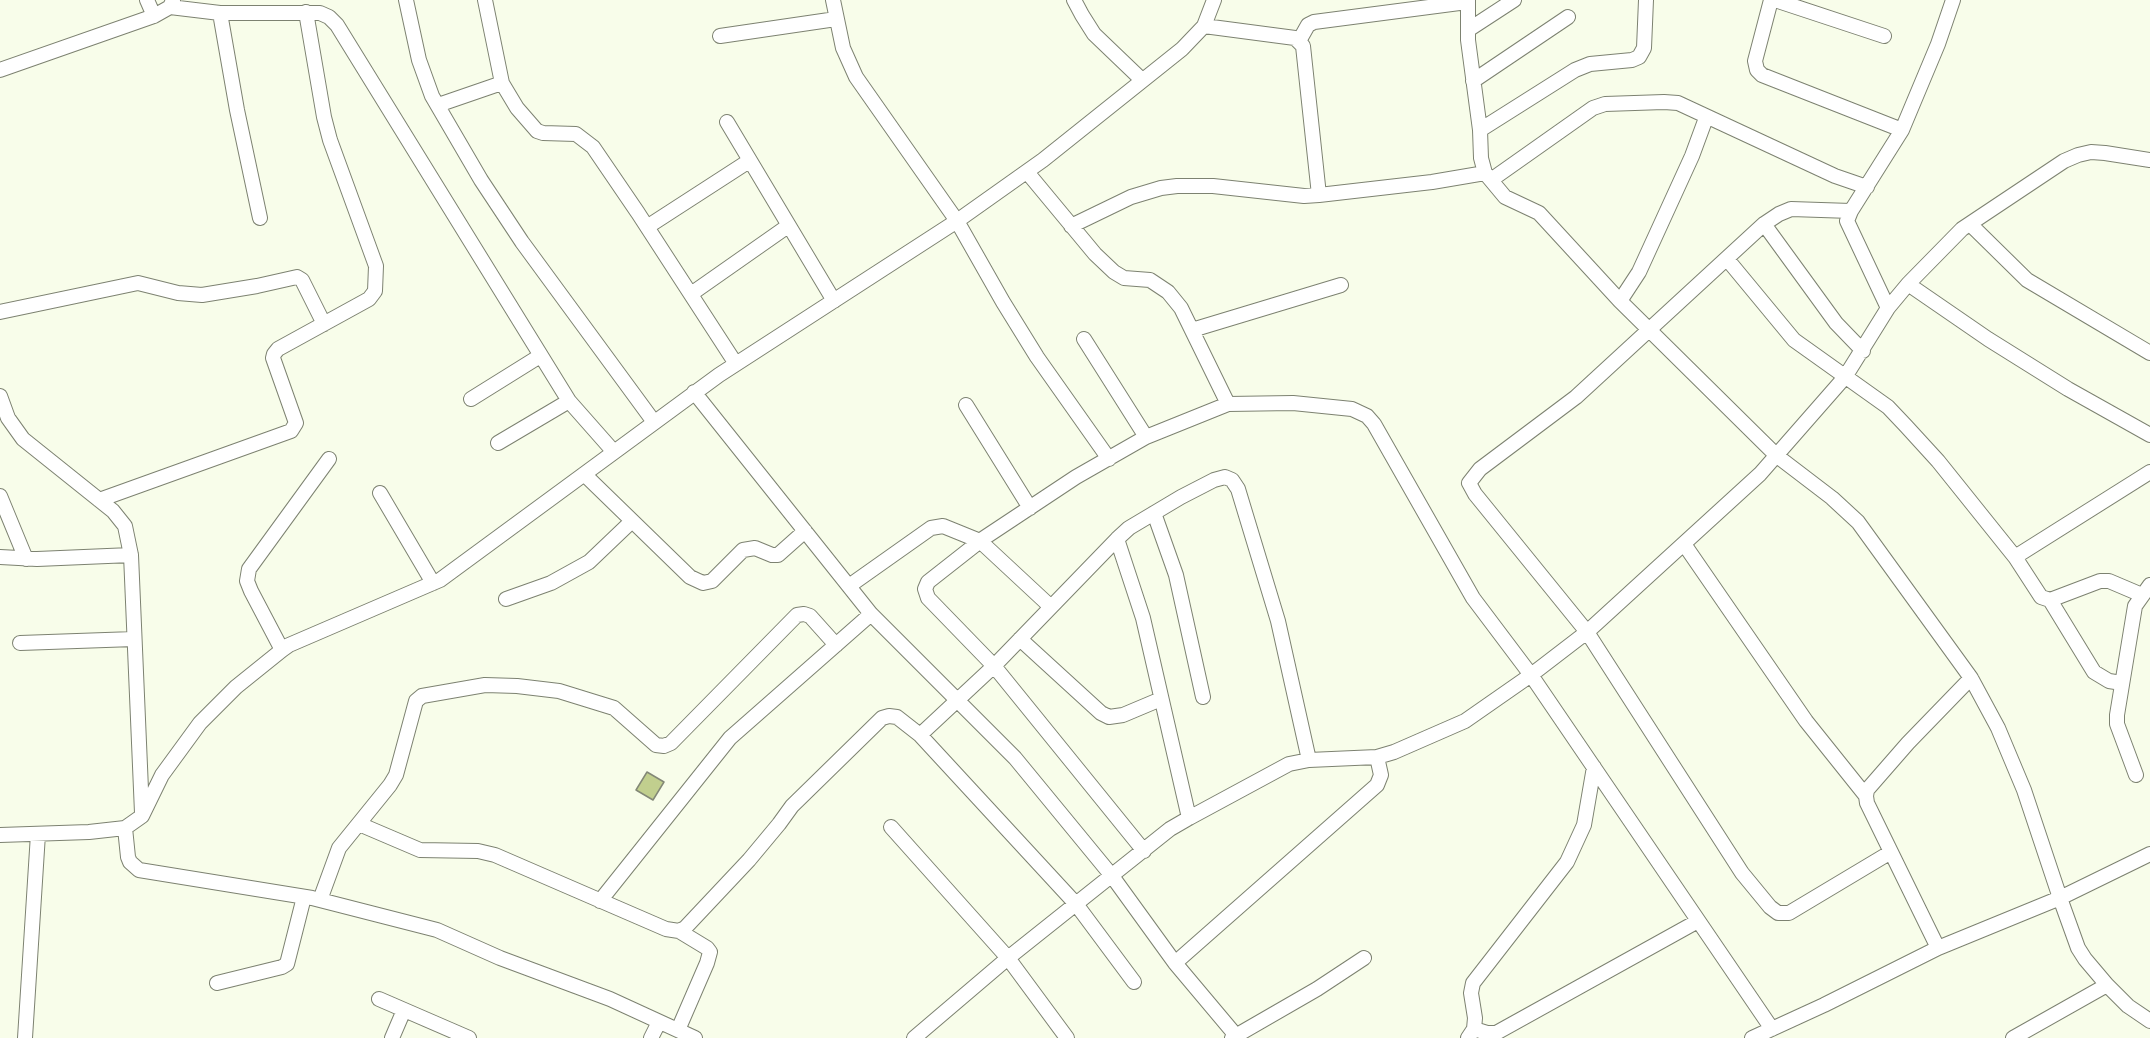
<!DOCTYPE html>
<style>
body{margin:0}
canvas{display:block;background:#f8fdea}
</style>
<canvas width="2150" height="1038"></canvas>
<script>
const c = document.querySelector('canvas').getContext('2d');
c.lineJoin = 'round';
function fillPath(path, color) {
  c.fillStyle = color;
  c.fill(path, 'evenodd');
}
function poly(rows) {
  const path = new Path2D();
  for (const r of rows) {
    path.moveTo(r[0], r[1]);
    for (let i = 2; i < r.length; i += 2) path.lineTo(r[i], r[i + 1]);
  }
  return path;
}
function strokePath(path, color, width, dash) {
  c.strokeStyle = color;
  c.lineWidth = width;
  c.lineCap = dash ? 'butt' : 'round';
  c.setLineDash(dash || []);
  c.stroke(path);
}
const building = poly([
 [647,772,664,782,653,800,636,790,647,772]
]);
const street = poly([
 [147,0,154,16],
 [406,0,419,60,432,96,481,180,522,242,654,422],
 [485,0,502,83,517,108,537,131,543,133,576,134,593,147,638,213,736,364],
 [833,0,843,48,856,77,957,221,1003,302,1037,357,1109,459],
 [1074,0,1082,15,1094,34,1142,80],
 [1468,0,1468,40,1480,130,1481,158,1485,173,1505,197,1539,213,1620,301,1777,456,1832,498,1858,522,1971,678,1998,728,2024,790,2060,898,1938,948,1824,1005,1752,1038],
 [1771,0,1755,61,1757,70,1762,75,1902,130],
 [1775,0,1884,36],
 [170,7,220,13,320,13,329,17,337,25,569,401,614,452],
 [220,13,237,110,260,218],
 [1204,26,1295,38,1303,46,1319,195],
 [1468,30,1514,0],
 [720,36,836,19],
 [1299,41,1308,25,1314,22,1467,2],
 [0,70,154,16,170,7,173,0],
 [1473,81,1568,17],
 [438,105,502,83],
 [727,122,834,301],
 [1480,130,1575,70,1590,64,1632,60,1639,57,1644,48,1646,0],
 [1027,172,1095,254,1114,272,1124,278,1150,280,1168,292,1181,308,1228,404],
 [1491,180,1593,108,1605,104,1664,102,1678,103,1835,176,1867,187],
 [1851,211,1791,209,1779,214,1764,224,1576,397,1480,469,1469,483,1475,494,1587,632,1742,873,1770,907,1778,913,1789,913,1891,852],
 [1764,224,1836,323,1863,351],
 [1970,224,2027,280,2150,353],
 [1071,226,1131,197,1161,188,1177,186,1213,186,1304,196,1319,195,1432,182,1485,173],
 [647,227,749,161],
 [1727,259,1794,340,1888,407,1906,426,1938,461,2015,557,2041,597,2050,600,2100,581,2109,581,2142,595],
 [1908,284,1988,339,2068,389,2150,435],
 [691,294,788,226],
 [1620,301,1639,272,1692,156,1706,118],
 [1888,308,1847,221,1851,211,1902,130,1938,44,1953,0],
 [0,312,138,283,178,293,202,295,257,286,297,277,302,280,324,324],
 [1192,330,1341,285],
 [1084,339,1146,437],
 [694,392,871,614,1015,758,1112,876,1175,963,1238,1038],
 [0,396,8,418,23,439,113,511,125,526,131,555,142,813],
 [471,399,540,356],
 [966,405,1030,508],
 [498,443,569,401],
 [584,474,690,577,703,583,712,581,743,550,755,548,772,555,778,555,805,531],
 [380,493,433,583],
 [0,496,26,559],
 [99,500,291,431,296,423,273,358,274,354,278,349,369,299,375,291,376,266,330,140,324,117,306,12],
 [1154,513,1176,575,1203,697],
 [1117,539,1143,618,1189,818],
 [1684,544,1806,721,1866,796],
 [0,557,37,559,131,555],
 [2015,557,2150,472],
 [849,586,931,528,943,526,980,541,1051,607],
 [506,599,551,583,589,562,632,521],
 [2050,600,2094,672,2109,681,2122,683],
 [1020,639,1101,713,1109,717,1123,715,1161,699],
 [20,643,134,639],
 [282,650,251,591,247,581,249,569,329,459],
 [920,735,994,666,1117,539,1129,528,1181,497,1214,480,1225,477,1232,480,1238,489,1278,621,1309,760],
 [2136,775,2117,724,2117,715,2135,606,2150,585],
 [359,824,420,850,478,851,495,855,666,929,679,931,685,928,749,860,779,824,792,806,882,718,889,716,897,717,920,735,1076,904,1134,982],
 [891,827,1008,958,1067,1038],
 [125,828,128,857,130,862,139,870,312,898,437,930,500,958,610,999,695,1038],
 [0,835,89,832,125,828,142,816,162,775,200,723,236,687,282,650,289,645,440,580,719,375,957,221,1043,160,1182,49,1204,26,1214,0],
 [1144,851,994,666,928,598,925,589,928,582,984,538,1076,477,1146,437,1228,404,1293,403,1352,409,1367,416,1374,424,1473,598,1531,675,1772,1029],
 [2150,854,2060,898,2078,948,2085,959,2107,985,2128,1006,2150,1021],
 [320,900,339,848,390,785,396,775,416,701,422,696,485,685,517,686,559,691,614,708,656,745,664,746,671,743,797,615,804,614,810,616,836,645],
 [600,901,730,738,871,614],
 [1938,948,1867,803,1866,796,1867,790,1908,743,1971,678],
 [1175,963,1377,785,1381,775,1377,757],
 [217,983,282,967,287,964,304,897],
 [379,999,469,1038],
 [1474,1029,1487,1033,1496,1033,1698,921],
 [678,1030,707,963,710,952,707,948,679,931],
 [25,1038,38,834],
 [392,1038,404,1010],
 [651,1038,659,1022],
 [914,1038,1008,958,1170,829,1189,818,1289,764,1309,760,1377,757,1394,752,1465,721,1531,675,1587,632,1760,474,1845,377,1888,308,1908,284,1962,229,2064,161,2078,155,2091,152,2105,153,2150,160],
 [1232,1038,1317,989,1364,958],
 [1468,1038,1474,1029,1475,1018,1471,993,1473,983,1567,862,1584,825,1594,767],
 [2013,1038,2107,985]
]);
fillPath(building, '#c1cf8e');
strokePath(building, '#838877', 1.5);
strokePath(street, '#7d8271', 16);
strokePath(street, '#fff', 14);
</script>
